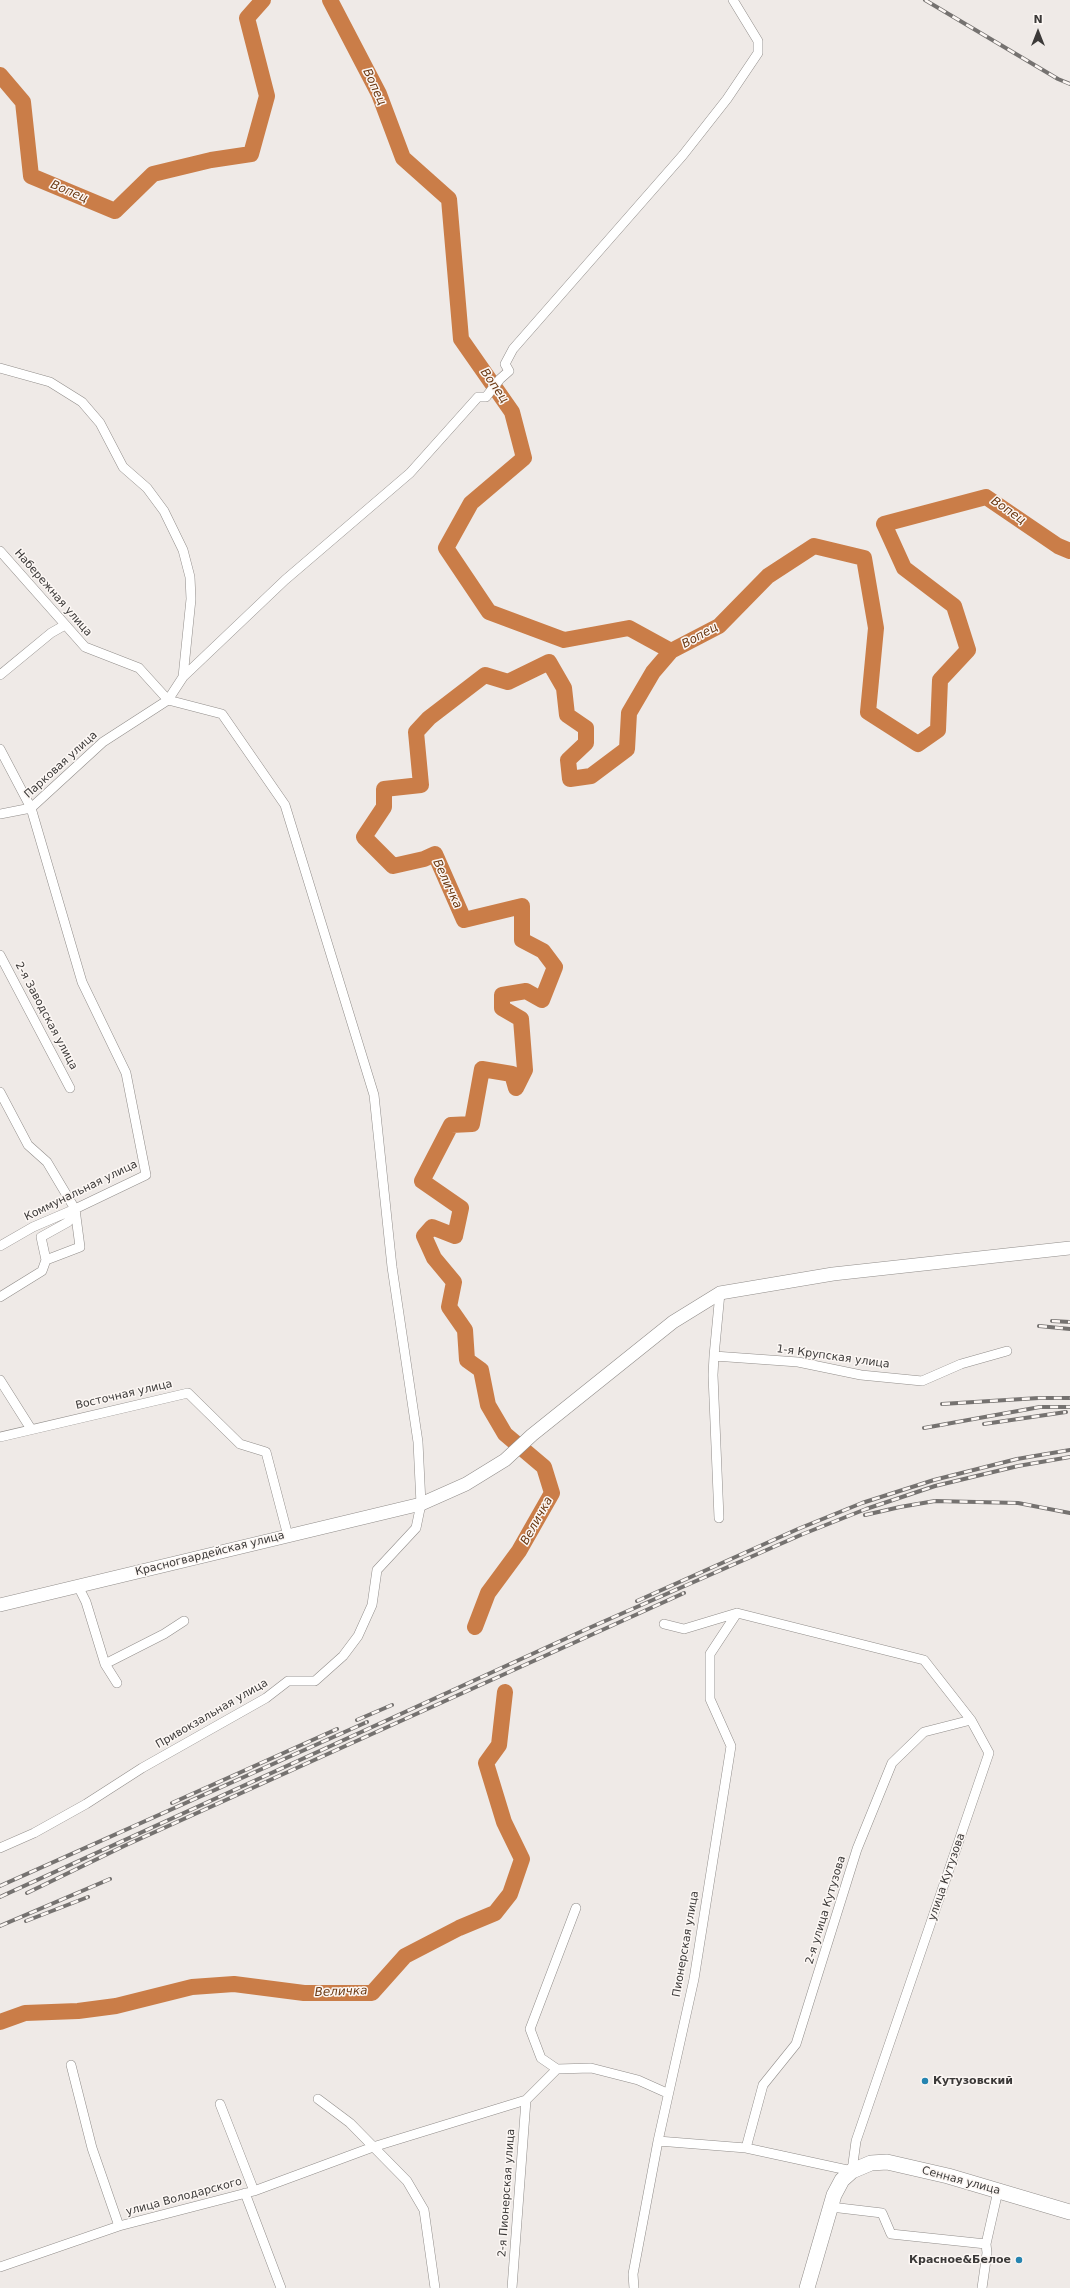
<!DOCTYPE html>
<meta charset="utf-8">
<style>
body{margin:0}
#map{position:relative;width:1070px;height:2288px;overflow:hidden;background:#efeae7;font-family:"DejaVu Sans",sans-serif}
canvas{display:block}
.north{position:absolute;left:1018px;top:12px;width:40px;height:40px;-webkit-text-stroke:3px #fcf7f4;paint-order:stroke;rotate:0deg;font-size:11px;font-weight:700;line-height:16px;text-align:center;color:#3b3938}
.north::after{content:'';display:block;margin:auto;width:14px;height:18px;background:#3b3938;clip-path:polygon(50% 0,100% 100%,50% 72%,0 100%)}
</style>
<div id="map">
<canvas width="1070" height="2288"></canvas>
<div class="north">N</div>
</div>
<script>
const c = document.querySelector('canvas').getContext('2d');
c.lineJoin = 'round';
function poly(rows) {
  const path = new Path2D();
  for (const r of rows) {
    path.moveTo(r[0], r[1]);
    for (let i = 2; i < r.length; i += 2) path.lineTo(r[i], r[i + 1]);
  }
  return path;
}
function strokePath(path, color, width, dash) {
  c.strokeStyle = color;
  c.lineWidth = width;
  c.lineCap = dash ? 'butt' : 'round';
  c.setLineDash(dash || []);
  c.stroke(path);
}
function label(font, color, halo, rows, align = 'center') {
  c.font = font + ' "DejaVu Sans",sans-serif';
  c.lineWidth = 3;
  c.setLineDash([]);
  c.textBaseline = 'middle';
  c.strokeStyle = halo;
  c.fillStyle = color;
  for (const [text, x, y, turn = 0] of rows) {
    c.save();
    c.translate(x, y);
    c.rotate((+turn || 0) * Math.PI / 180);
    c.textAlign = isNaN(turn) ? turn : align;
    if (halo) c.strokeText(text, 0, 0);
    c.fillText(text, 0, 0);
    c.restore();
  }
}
const river = poly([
 [330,0,379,94,403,158,449,199,461,339,512,412,524,458,471,503,446,548,489,612,564,640,629,628,671,651,719,626,768,576,814,546,864,558,876,628,868,712,918,744,938,730,940,680,968,650,954,606,904,568,884,524,986,497,1058,546,1070,551],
 [0,75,23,102,31,176,115,211,153,174,211,160,251,154,267,96,247,18,263,0],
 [475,1627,488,1593,519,1551,552,1493,544,1467,505,1434,488,1405,481,1370,467,1360,465,1330,449,1307,454,1282,434,1258,424,1236,432,1227,455,1236,461,1208,422,1181,451,1125,472,1124,482,1069,512,1074,516,1088,525,1070,521,1019,502,1008,502,995,526,991,542,1000,555,967,543,951,522,940,522,906,464,920,435,854,424,859,393,866,364,837,384,807,384,789,421,785,416,732,429,718,485,675,508,682,549,662,564,688,567,715,586,728,586,743,568,760,570,779,591,776,627,749,629,713,653,672,671,651],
 [0,2022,25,2013,78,2011,116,2006,192,1987,234,1984,304,1993,372,1993,405,1956,459,1928,495,1913,510,1894,522,1859,504,1822,486,1763,499,1745,505,1692]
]);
const street = poly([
 [0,368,50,382,82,402,100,423,123,467,147,488,164,511,183,550,190,577,191,599,183,677,168,700,103,742,31,808,82,982,126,1073,146,1175,75,1209,33,1227,0,1246],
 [0,551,85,647,139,668,168,700,222,714,285,805,374,1095,392,1267,418,1442,421,1504,416,1528,377,1570,372,1605,358,1636,343,1656,315,1681,288,1681,266,1698,142,1768,86,1804,34,1833,0,1848],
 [0,675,51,633,65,625],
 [183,677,285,580,410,473,478,397,486,397,500,379,509,371,505,364,513,349,683,155,727,99,758,53,758,41,733,0],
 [0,749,31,808,0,814],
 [0,955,70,1088],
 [0,1092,28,1145,47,1162,75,1209],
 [720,1293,714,1356,798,1362,861,1375,922,1381,961,1364,1007,1351],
 [0,1297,42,1271,46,1260,41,1237,68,1222,75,1209,80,1247,46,1260],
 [714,1356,713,1375,719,1518],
 [0,1380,31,1429],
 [0,1437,188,1393,240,1444,266,1452,288,1536],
 [78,1586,86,1602,105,1664,117,1683],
 [105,1664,164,1634,184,1621],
 [576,1908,530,2029,541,2058,557,2069,591,2068,638,2080,667,2093],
 [71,2065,92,2148,119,2226],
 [318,2099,350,2123,407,2181,424,2210,435,2288],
 [220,2104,254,2191],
 [658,2141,746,2148,852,2171,856,2141,989,1753,971,1720,924,1660,737,1613,684,1629,664,1624],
 [746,2148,763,2085,796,2044,857,1849,892,1763,924,1732,971,1720],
 [245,2193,281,2288],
 [831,2207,882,2213,891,2234,986,2244,998,2191],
 [0,2267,119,2226,254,2191,373,2147,526,2100,557,2069],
 [512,2288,526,2100],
 [634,2288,633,2274,658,2141,694,1979,731,1746,710,1699,710,1654,737,1613],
 [982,2288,987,2253,986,2244]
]);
const secondary = poly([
 [0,1605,421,1504,466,1484,505,1460,532,1435,673,1322,720,1293,833,1274,1070,1248]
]);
const primary = poly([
 [807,2288,834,2195,842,2180,852,2171,871,2163,887,2162,948,2176,1070,2212]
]);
const rail = poly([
 [925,0,1058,79,1070,84],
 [1052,1321,1070,1322],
 [1039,1326,1070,1329],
 [942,1404,1039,1398,1070,1398],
 [984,1424,1066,1412],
 [924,1428,1040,1407,1070,1407],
 [865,1515,900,1507,935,1501,1018,1503,1070,1513],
 [637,1601,798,1529,862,1503,934,1480,1017,1459,1070,1450],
 [357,1720,392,1705],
 [172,1803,337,1729],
 [0,1886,367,1722],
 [27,1893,124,1846,684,1593],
 [0,1897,589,1628,803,1534,866,1509,935,1486,1018,1466,1070,1457],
 [26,1921,88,1897],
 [0,1926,110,1879]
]);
const markers = [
 [925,2081,4,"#2584b0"],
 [1019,2260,4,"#2584b0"]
];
const streetNames = [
 ["Набережная улица",53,593,49],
 ["Парковая улица",61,765,-42],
 ["2-я Заводская улица",46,1016,62],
 ["Коммунальная улица",81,1191,-26],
 ["1-я Крупская улица",833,1357,8],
 ["Восточная улица",124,1395,-13],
 ["Красногвардейская улица",210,1554,-14],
 ["Привокзальная улица",212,1714,-30],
 ["улица Кутузова",947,1877,-71],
 ["2-я улица Кутузова",826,1910,-73],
 ["Пионерская улица",686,1944,-80],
 ["Сенная улица",961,2181,15],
 ["2-я Пионерская улица",507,2193,-86],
 ["улица Володарского",184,2197,-15]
];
const poiNames = [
 ["Кутузовский",933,2081],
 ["Красное&Белое",1011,2260,"right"]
];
const waterNames = [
 ["Вопец",374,87,65],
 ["Вопец",69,192,23],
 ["Вопец",494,386,55],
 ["Вопец",1008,511,35],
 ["Вопец",700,636,-29],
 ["Величка",447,884,65],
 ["Величка",537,1521,-61],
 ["Величка",341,1992,-2]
];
strokePath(river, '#ca7d48', 16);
strokePath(street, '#918d8a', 10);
strokePath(secondary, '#918d8a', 14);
strokePath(primary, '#918d8a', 16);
strokePath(street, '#fff', 9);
strokePath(secondary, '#fff', 13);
strokePath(primary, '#fff', 15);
strokePath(rail, '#757270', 4);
strokePath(rail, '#fcf7f4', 2.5, [8]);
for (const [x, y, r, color] of markers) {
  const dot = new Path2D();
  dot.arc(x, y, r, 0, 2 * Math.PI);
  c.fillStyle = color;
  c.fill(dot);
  strokePath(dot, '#fcf7f4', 1.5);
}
label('11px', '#3b3938', '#fcf7f4', streetNames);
label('bold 11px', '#3b3938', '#fcf7f4', poiNames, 'left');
label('italic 12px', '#6b3811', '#fcf7f4', waterNames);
</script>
